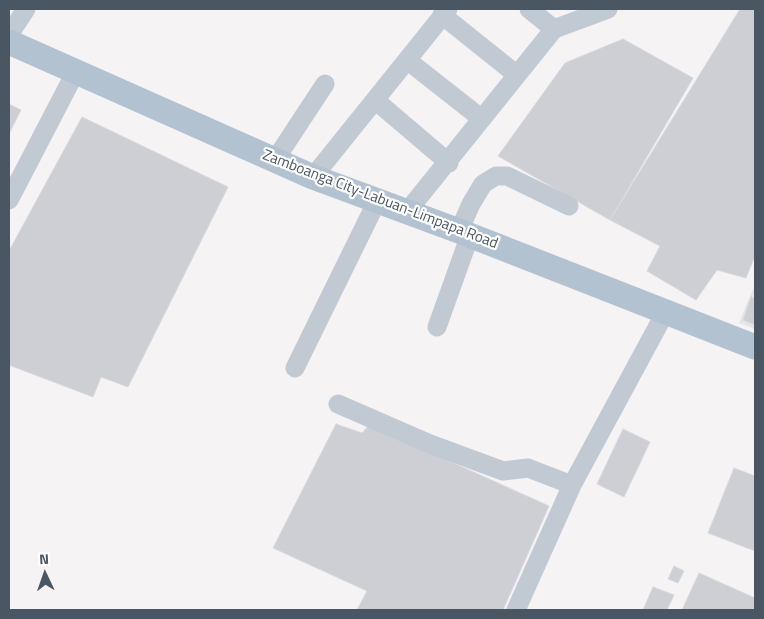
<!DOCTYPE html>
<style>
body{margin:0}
#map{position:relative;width:764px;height:619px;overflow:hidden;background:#f5f3f3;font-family:"Titillium Web",sans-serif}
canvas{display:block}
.frame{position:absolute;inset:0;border:10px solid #4a5661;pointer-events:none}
.north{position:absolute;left:20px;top:549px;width:50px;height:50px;-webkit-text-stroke:4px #fff;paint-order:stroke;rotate:357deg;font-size:14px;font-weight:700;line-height:20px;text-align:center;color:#4a5661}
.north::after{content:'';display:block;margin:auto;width:18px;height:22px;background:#4a5661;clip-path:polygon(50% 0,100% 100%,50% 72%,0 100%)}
</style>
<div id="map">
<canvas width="764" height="619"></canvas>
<div class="frame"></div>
<div class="north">N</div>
</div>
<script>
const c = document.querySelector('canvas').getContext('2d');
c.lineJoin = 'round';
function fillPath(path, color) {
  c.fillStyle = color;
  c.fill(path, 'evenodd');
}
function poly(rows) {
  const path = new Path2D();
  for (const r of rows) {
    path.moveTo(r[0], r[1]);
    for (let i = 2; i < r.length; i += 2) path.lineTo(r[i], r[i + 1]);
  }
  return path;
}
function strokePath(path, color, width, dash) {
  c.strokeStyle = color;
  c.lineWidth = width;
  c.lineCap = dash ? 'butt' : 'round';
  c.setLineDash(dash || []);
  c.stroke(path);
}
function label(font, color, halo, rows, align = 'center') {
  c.font = font + ' "Titillium Web",sans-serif';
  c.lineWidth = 4.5;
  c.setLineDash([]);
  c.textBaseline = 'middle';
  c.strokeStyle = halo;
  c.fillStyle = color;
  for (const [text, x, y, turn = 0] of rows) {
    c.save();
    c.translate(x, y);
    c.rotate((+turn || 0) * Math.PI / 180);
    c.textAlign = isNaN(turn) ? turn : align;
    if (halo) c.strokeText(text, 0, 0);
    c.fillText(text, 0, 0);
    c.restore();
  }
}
const education = poly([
 [755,284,755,329,739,323]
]);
const building = poly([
 [740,9,755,9,755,256,746,278,717,270,696,300,647,271,660,246,610,220,740,9],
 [623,39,693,78,610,220,498,156,565,63,623,39],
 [9,104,21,110,9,134,9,104],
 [82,117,228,187,128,387,101,377,93,397,9,365,9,251,82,117],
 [751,297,755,299,755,325,743,320,751,297],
 [336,424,362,433,369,425,549,506,503,610,357,610,367,591,273,548,336,424],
 [623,429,650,442,624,497,597,484,623,429],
 [734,468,755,476,755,551,708,533,734,468],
 [674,566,684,571,678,583,668,579,674,566],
 [699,573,755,598,755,610,682,610,699,573],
 [653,587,674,595,667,610,643,610,653,587]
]);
const minor = poly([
 [529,9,554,29],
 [442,15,517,75],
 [9,35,26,9],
 [407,60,482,119],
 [375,100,449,163],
 [275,160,325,84],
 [313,177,448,9],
 [9,200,76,71],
 [406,213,554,29,608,9],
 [459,231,471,204,483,184,496,176,507,176,569,206],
 [437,327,470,235],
 [295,368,377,201],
 [338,404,430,444,495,468,503,471,528,468,572,485],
 [516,610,572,485,666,311]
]);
const major = poly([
 [9,42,313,177,459,231,755,347]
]);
const streetNames = [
 ["Zamboanga City-Labuan-Limpapa Road",380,200,21]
];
fillPath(education, '#e6e4e5');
fillPath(building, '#cdcfd5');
strokePath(building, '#d7d9de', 1);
strokePath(minor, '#c1cad2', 19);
strokePath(major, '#b3c2d1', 25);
label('15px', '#4a5661', '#fff', streetNames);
</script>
